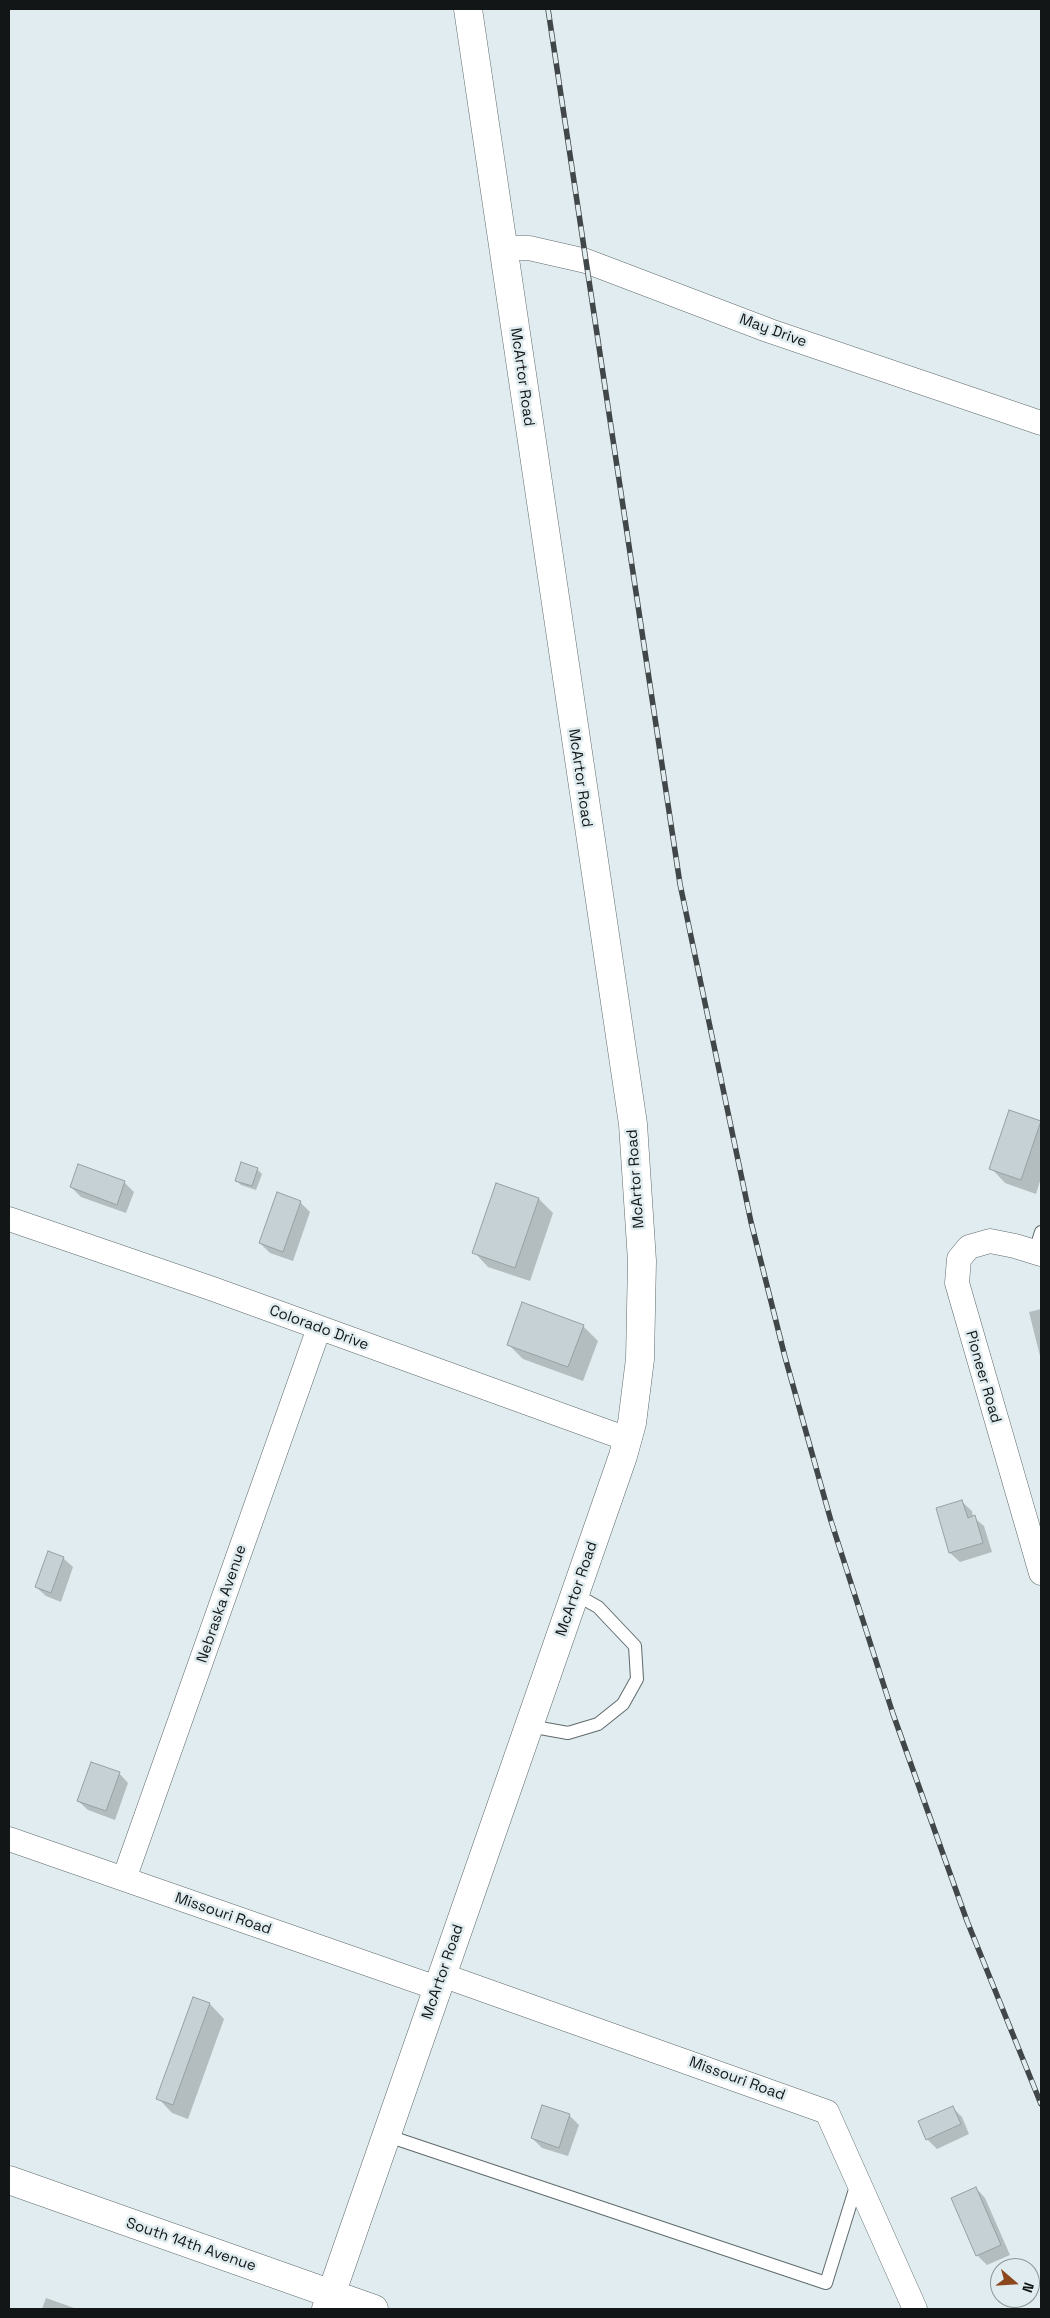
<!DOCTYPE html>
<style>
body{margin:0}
#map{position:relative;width:1050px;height:2318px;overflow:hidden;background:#e0ecef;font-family:"Space Grotesk",sans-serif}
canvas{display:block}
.frame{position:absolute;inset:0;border:10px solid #121617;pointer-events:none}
.north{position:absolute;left:990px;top:2258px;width:50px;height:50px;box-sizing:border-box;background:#e0ecef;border:1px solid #8e9699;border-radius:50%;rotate:109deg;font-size:14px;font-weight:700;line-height:20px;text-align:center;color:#121617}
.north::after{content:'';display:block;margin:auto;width:18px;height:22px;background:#8d471e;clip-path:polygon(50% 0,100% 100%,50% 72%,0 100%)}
</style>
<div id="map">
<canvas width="1050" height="2318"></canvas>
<div class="frame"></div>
<div class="north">N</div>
</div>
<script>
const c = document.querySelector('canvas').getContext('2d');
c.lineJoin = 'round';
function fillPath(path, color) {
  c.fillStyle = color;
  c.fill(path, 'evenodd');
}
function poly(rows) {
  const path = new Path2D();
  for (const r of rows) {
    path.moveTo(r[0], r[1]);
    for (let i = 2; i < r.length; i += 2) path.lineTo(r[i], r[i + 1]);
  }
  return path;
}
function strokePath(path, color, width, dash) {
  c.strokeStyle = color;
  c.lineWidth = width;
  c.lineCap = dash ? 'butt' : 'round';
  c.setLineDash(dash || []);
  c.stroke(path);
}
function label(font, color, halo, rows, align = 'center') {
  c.font = font + ' "Space Grotesk",sans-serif';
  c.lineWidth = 5;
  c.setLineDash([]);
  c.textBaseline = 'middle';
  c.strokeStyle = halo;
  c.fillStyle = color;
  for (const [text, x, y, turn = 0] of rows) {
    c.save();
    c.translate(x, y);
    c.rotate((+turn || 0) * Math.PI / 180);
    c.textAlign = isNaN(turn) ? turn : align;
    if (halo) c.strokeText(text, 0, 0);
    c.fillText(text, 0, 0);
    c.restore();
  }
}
const shadow = poly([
 [1040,1122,1041,1178,1036,1194,1005,1183,991,1168],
 [257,1169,262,1174,256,1190,241,1185,236,1180],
 [124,1182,134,1192,126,1213,81,1197,71,1187],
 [539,1199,553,1213,530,1281,488,1267,474,1252],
 [300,1202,310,1212,293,1261,270,1253,260,1243],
 [1041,1309,1041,1360,1029,1312],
 [583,1326,598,1341,583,1381,523,1359,508,1344],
 [962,1502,972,1511,973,1517,984,1526,992,1552,960,1562,950,1553,937,1509],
 [63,1558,73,1567,61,1602,46,1596,36,1587],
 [119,1773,128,1783,115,1820,88,1810,78,1801],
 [210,2004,224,2019,188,2119,172,2113,158,2098],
 [952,2107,962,2117,969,2134,937,2149,927,2139],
 [569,2115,579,2125,568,2156,542,2148,532,2138],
 [976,2188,985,2198,1010,2255,987,2265,977,2255],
 [46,2298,77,2309,42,2309]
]);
const building = poly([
 [1009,1110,1041,1121,1021,1180,989,1169,1009,1110],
 [241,1162,258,1168,252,1186,235,1181,241,1162],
 [78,1164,125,1181,117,1205,70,1187,78,1164],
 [496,1183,539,1198,515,1268,472,1253,496,1183],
 [277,1192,301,1201,283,1252,259,1243,277,1192],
 [522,1302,584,1325,568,1367,507,1345,522,1302],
 [962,1500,968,1518,975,1515,983,1543,949,1553,936,1508,962,1500],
 [48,1551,64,1557,51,1593,35,1587,48,1551],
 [91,1762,120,1772,106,1811,77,1801,91,1762],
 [193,1997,210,2003,173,2105,156,2099,193,1997],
 [542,2105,570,2114,559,2148,531,2138,542,2105],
 [953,2106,961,2124,926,2140,918,2121,953,2106],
 [976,2187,1001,2245,976,2256,951,2198,976,2187]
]);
const service = poly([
 [1035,1251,1041,1232],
 [529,1726,568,1733,598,1724,623,1704,637,1679,635,1646,598,1607,575,1594],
 [385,2135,826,2283,857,2183]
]);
const minor = poly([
 [504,248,529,248,586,261,770,331,1041,423],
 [9,1219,213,1289,627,1439],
 [1041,1254,1015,1246,990,1241,969,1247,959,1259,957,1283,1041,1573],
 [9,1839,437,1988],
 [124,1879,319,1328],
 [442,1975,827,2112,915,2309]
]);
const secondary = poly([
 [9,2180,374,2309],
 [326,2309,623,1456,632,1423,640,1359,642,1261,633,1124,468,9]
]);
const rail = poly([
 [548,9,680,884,751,1222,785,1357,831,1521,893,1714,967,1921,1041,2104]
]);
const streetNames = [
 ["May Drive",773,331,20],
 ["McArtor Road",522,377,82],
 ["McArtor Road",580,778,82],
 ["McArtor Road",636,1179,-94],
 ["Colorado Drive",319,1328,20],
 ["Pioneer Road",983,1377,74],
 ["McArtor Road",577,1589,-71],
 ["Nebraska Avenue",222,1604,-71],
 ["Missouri Road",223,1914,19],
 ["McArtor Road",443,1972,-71],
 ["Missouri Road",737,2079,20],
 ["South 14th Avenue",191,2245,19]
];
fillPath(shadow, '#0003');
fillPath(building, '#c5d1d4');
strokePath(building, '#95a0a2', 1);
strokePath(service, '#5f6a6c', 14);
strokePath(minor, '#5f6a6c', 25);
strokePath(secondary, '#5f6a6c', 29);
strokePath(service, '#fff', 12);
strokePath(minor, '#fff', 24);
strokePath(secondary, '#fff', 28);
strokePath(rail, '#414749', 5.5);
strokePath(rail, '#e0ecef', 4, [11]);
label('15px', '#121617', '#e0ecef', streetNames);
</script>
